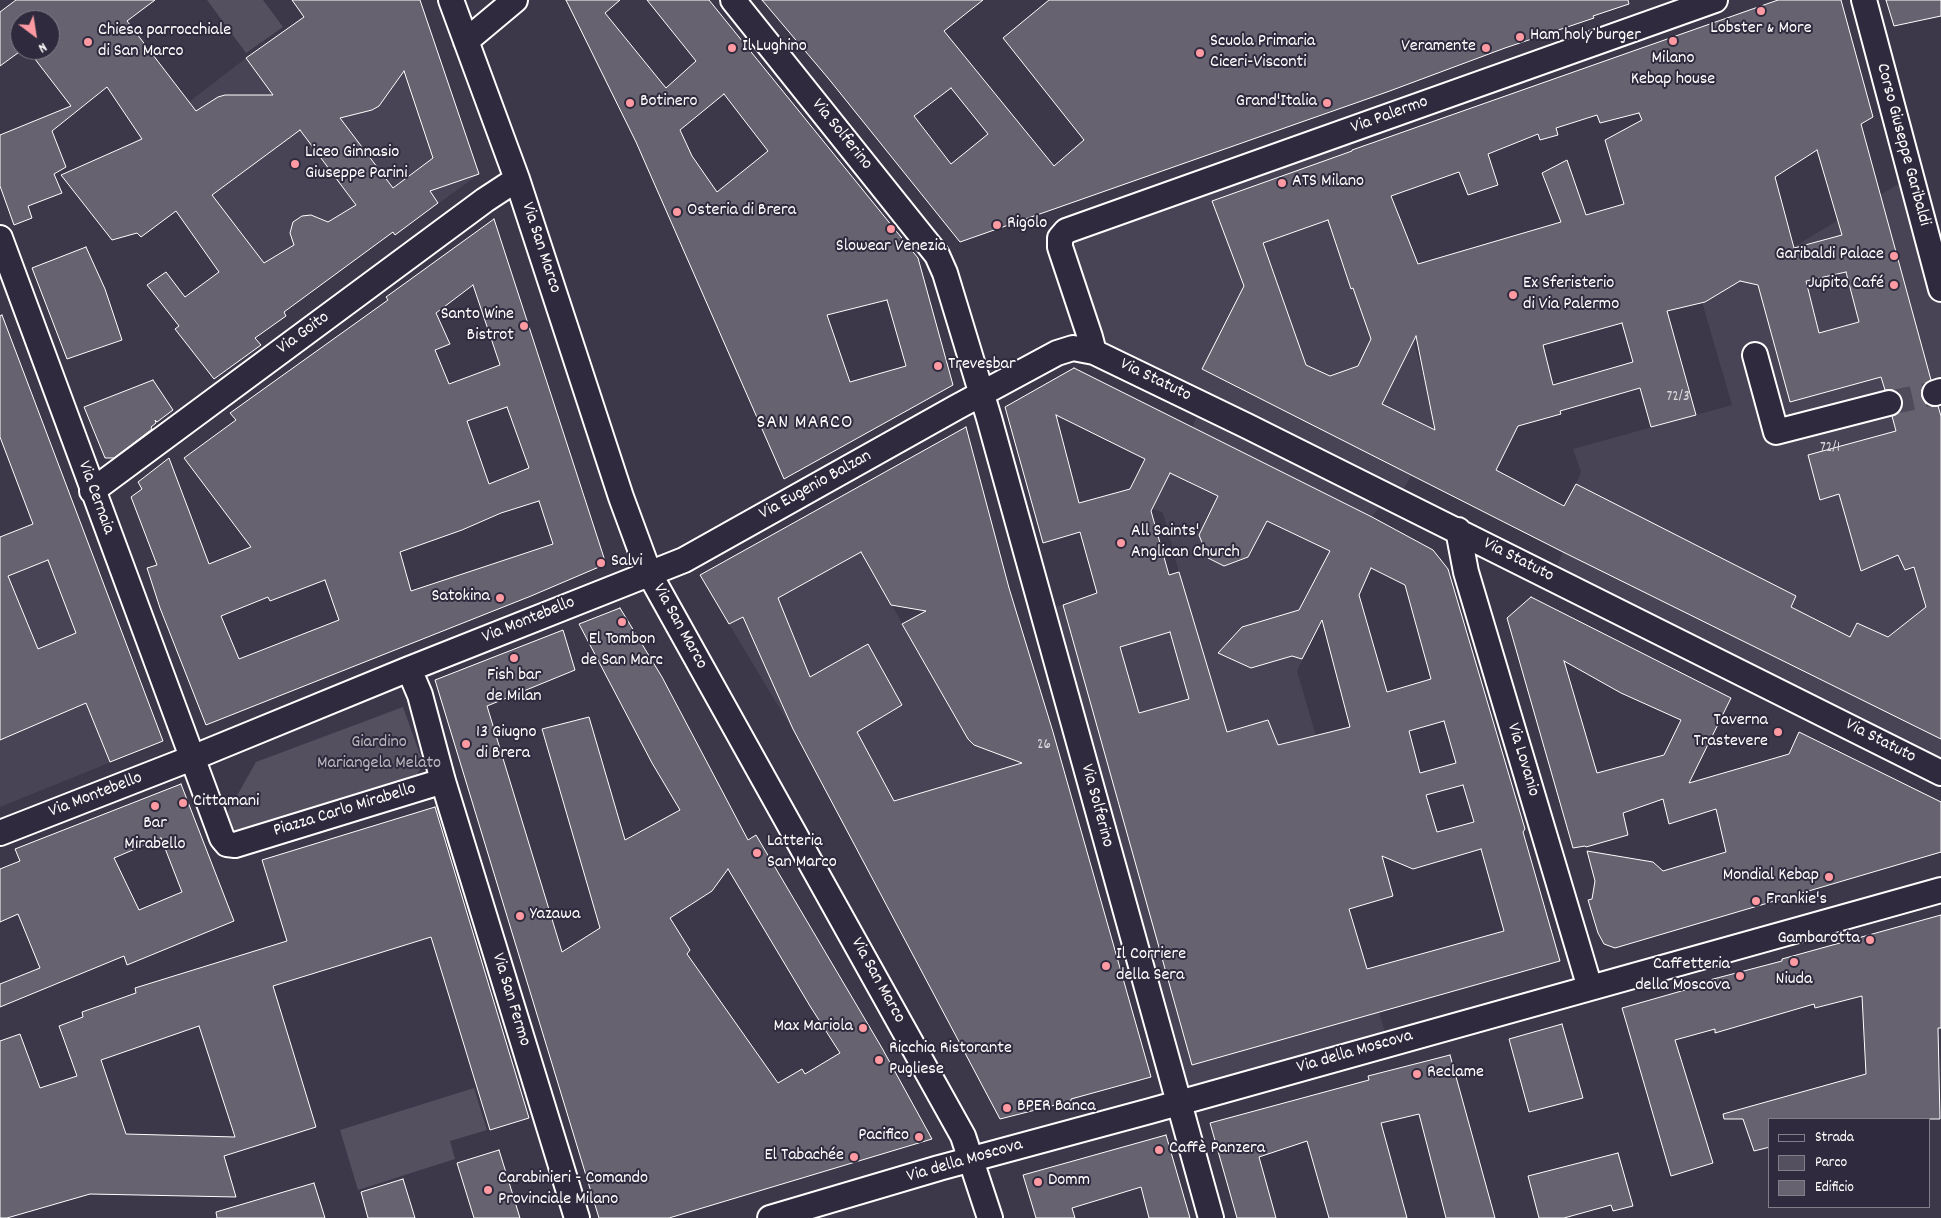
<!DOCTYPE html>
<meta charset="utf-8">
<style>
body{margin:0}
#map{position:relative;width:1941px;height:1218px;overflow:hidden;background:#3c3749;font-family:Dekko,sans-serif}
canvas{display:block}
.legend{position:absolute;left:1768px;top:1118px;width:162px;height:90px;box-sizing:border-box;background:#2f2a3d;border:1px solid #827f8b;margin:0;padding:6px 9px;list-style:none;font-size:15px;color:#fff}
.legend li{display:flex;align-items:center;gap:10px;height:25px}
.legend b{width:25px;border:1px solid #827f8b}
.north{position:absolute;left:10px;top:10px;width:50px;height:50px;box-sizing:border-box;background:#2f2a3d;border:1px solid #827f8b;border-radius:50%;rotate:149deg;font-size:14px;font-weight:700;line-height:20px;text-align:center;color:#fff}
.north::after{content:'';display:block;margin:auto;width:18px;height:22px;background:#ff9aa2;clip-path:polygon(50% 0,100% 100%,50% 72%,0 100%)}
</style>
<div id="map">
<canvas width="1941" height="1218"></canvas>
<ul class="legend">
<li><b style="height:6px;background:#2f2a3d"></b>Strada</li>
<li><b style="height:14px;background:#555060"></b>Parco</li>
<li><b style="height:14px;background:#666270"></b>Edificio</li>
</ul>
<div class="north">N</div>
</div>
<script>
const c = document.querySelector('canvas').getContext('2d');
c.lineJoin = 'round';
function fillPath(path, color) {
  c.fillStyle = color;
  c.fill(path, 'evenodd');
}
function poly(rows) {
  const path = new Path2D();
  for (const r of rows) {
    path.moveTo(r[0], r[1]);
    for (let i = 2; i < r.length; i += 2) path.lineTo(r[i], r[i + 1]);
  }
  return path;
}
function strokePath(path, color, width, dash) {
  c.strokeStyle = color;
  c.lineWidth = width;
  c.lineCap = dash ? 'butt' : 'round';
  c.setLineDash(dash || []);
  c.stroke(path);
}
function label(font, color, halo, rows, align = 'center') {
  c.font = font + ' Dekko,sans-serif';
  c.lineWidth = 4;
  c.setLineDash([]);
  c.textBaseline = 'middle';
  c.strokeStyle = halo;
  c.fillStyle = color;
  for (const [text, x, y, turn = 0] of rows) {
    c.save();
    c.translate(x, y);
    c.rotate((+turn || 0) * Math.PI / 180);
    c.textAlign = isNaN(turn) ? turn : align;
    if (halo) c.strokeText(text, 0, 0);
    c.fillText(text, 0, 0);
    c.restore();
  }
}
const built = poly([
 [367,0,420,0,479,174,395,235,392,232,284,312,286,316,255,338,240,302,176,211,141,237,137,233,111,158,189,102,246,58,305,17],
 [1346,133,1399,290,1424,378,1435,430,1412,475,1397,499,1095,347,1059,236],
 [1910,177,1941,292,1941,771,1552,576,1563,552,1576,484,1581,472,1573,449,1732,405,1702,302],
 [1201,406,1386,497,1372,517,1297,671,1316,736,1345,728,1393,896,1349,909,1388,1043,1180,1101,1044,610,1179,572,1163,513,1152,508,1192,428],
 [853,537,968,739,975,745,1053,732,1096,1092,1071,1101,1000,1119,800,742,729,624,844,562],
 [88,541,163,741,0,807,0,579,48,560]
]);
const green = poly([
 [207,0,263,0,283,27,246,53],
 [403,707,423,763,414,781,233,837,226,815,256,762],
 [474,1088,487,1130,450,1141,455,1159,358,1190,340,1130]
]);
const building = poly([
 [16,0,155,0,127,21,196,111,218,97,225,95,273,95,246,58,304,17,292,0,420,0,479,174,430,191,438,203,395,235,393,232,284,312,286,316,255,338,261,345,214,379,175,329,179,326,147,285,166,272,185,297,219,272,176,211,141,237,137,233,112,240,61,175,142,139,107,87,52,131,66,167,54,174,62,193,28,206,32,218,14,225,0,186,0,135,71,106,28,50,50,50,50,20,20,20,20,50,22,50,0,66,0,12,16,0],
 [404,71,433,158,393,188,340,118,372,110,379,106,404,71],
 [300,130,356,205,328,222,311,215,302,216,293,222,290,233,294,245,264,263,212,195,300,130],
 [566,0,620,0,605,13,666,88,696,61,647,0,709,0,918,258,953,385,784,479,636,142,566,0],
 [724,94,768,151,717,192,692,156,680,130,724,94],
 [887,300,906,366,850,382,827,315,887,300],
 [762,0,983,0,944,31,1054,166,1084,140,1003,38,1049,0,1628,0,1629,4,1593,16,1594,18,1505,48,1387,92,960,242,828,78,762,0],
 [951,88,988,134,951,164,914,116,951,88],
 [1778,0,1841,0,1873,117,1861,124,1931,380,1924,384,1922,390,1922,397,1926,404,1932,406,1938,406,1941,416,1941,739,1563,552,1202,369,1244,286,1212,201,1352,151,1352,150,1778,0],
 [1639,113,1642,120,1605,140,1624,204,1586,215,1567,160,1542,173,1561,222,1418,264,1391,196,1459,172,1468,195,1498,185,1488,154,1538,134,1540,140,1558,135,1556,128,1597,115,1600,123,1639,113],
 [1817,150,1842,235,1794,248,1775,177,1817,150],
 [1328,220,1351,289,1353,288,1371,339,1358,366,1330,376,1306,365,1263,243,1328,220],
 [1846,272,1859,322,1819,333,1806,281,1846,272],
 [1740,281,1758,285,1790,402,1881,377,1885,390,1893,390,1899,394,1902,399,1902,407,1898,413,1892,416,1896,431,1808,455,1820,500,1839,494,1861,571,1898,555,1905,570,1914,567,1926,607,1888,637,1857,623,1850,637,1791,607,1796,596,1576,484,1564,506,1496,470,1518,426,1561,414,1560,411,1640,388,1651,427,1696,415,1667,311,1705,302,1740,281],
 [1622,323,1633,362,1553,385,1543,345,1622,323],
 [1416,336,1435,430,1382,404,1416,336],
 [1886,0,1941,0,1941,16,1894,26,1886,0],
 [494,219,606,564,531,596,206,725,160,608,147,568,157,565,131,497,142,489,138,482,169,458,209,564,251,547,184,458,236,420,230,413,388,300,386,297,494,219],
 [473,285,500,365,449,384,435,350,450,344,436,313,473,285],
 [507,407,529,468,489,484,467,421,507,407],
 [539,501,553,544,411,591,400,552,462,530,501,513,539,501],
 [325,580,339,620,239,659,221,616,268,597,270,601,325,580],
 [86,247,105,289,122,340,67,359,32,268,86,247],
 [2,315,163,741,110,762,86,703,0,740,0,537,33,524,0,437,0,316,2,315],
 [48,560,76,633,38,649,8,576,48,560],
 [1074,368,1372,517,1433,550,1448,569,1525,829,1523,832,1560,961,1192,1065,1063,605,1097,593,1080,532,1043,543,1005,407,1074,368],
 [1056,415,1145,459,1130,489,1079,503,1056,415],
 [1170,473,1218,496,1199,535,1208,558,1224,566,1248,557,1267,521,1330,551,1299,610,1242,627,1218,653,1251,668,1292,656,1302,659,1322,620,1350,727,1278,745,1268,720,1227,732,1179,572,1169,575,1151,511,1170,473],
 [1371,568,1405,585,1431,679,1387,692,1359,595,1371,568],
 [1170,632,1189,699,1139,713,1120,647,1170,632],
 [1444,721,1456,763,1420,773,1409,731,1444,721],
 [1463,785,1474,822,1437,832,1426,795,1463,785],
 [1481,849,1504,931,1367,969,1349,909,1393,896,1382,856,1413,869,1481,849],
 [153,380,173,410,157,422,155,420,156,423,151,427,152,429,114,458,105,458,84,407,153,380],
 [966,427,1009,588,1053,732,1151,1077,1071,1099,1071,1101,1000,1119,793,729,743,617,729,624,700,575,966,427],
 [861,552,891,605,926,611,902,624,968,739,974,745,1022,763,894,801,857,732,902,705,868,644,810,677,778,598,861,552],
 [1531,597,1731,698,1689,783,1789,754,1799,732,1941,802,1941,852,1615,948,1604,944,1598,933,1588,900,1592,899,1595,881,1587,851,1653,862,1663,871,1726,852,1716,809,1669,824,1663,799,1623,813,1628,835,1586,847,1585,846,1573,848,1507,618,1531,597],
 [1564,661,1621,693,1681,720,1664,755,1597,773,1564,661],
 [620,608,662,677,748,840,756,835,882,1048,932,1139,669,1218,599,1218,435,680,563,630,575,670,487,706,562,952,600,928,542,729,589,717,625,840,680,810,652,763,579,624,620,608],
 [728,869,810,1006,840,1053,805,1074,802,1069,778,1083,687,954,690,950,670,918,712,891,728,869],
 [181,784,234,921,127,965,124,956,0,1007,0,984,40,968,18,914,0,922,0,869,20,861,15,849,181,784],
 [161,838,182,892,139,910,114,858,161,838],
 [435,807,529,1118,490,1130,431,937,273,986,316,1127,224,1156,236,1197,90,1194,7,1218,0,1218,0,1041,20,1034,40,1088,77,1076,59,1026,83,1017,82,1012,136,993,135,988,287,941,262,860,435,807],
 [199,1026,235,1137,126,1134,101,1060,199,1026],
 [1941,915,1941,1028,1938,1028,1940,1119,1770,1119,1770,1147,1754,1151,1743,1119,1724,1119,1723,1114,1866,1074,1862,996,1815,1008,1814,1004,1715,1033,1715,1029,1675,1040,1713,1163,1671,1176,1622,1008,1699,986,1698,983,1782,961,1782,959,1941,915],
 [1562,1024,1583,1098,1529,1112,1509,1039,1562,1024],
 [1450,1055,1495,1218,1446,1218,1419,1114,1381,1123,1407,1218,1329,1218,1307,1141,1259,1157,1276,1218,1237,1218,1210,1123,1369,1080,1368,1076,1450,1055],
 [1166,1135,1190,1218,1149,1218,1141,1187,1072,1208,1075,1218,1036,1218,1023,1175,1166,1135],
 [499,1150,520,1218,474,1218,457,1163,499,1150],
 [1618,1153,1633,1206,1613,1211,1611,1205,1564,1218,1539,1218,1528,1176,1618,1153],
 [403,1179,415,1218,368,1218,361,1192,403,1179],
 [314,1183,325,1218,217,1218,216,1212,314,1183]
]);
const minorTunnel = poly([
 [1889,403,1935,393]
]);
const minor = poly([
 [451,0,517,179,621,497,649,573,963,1136,990,1218],
 [733,0,937,255,945,273,989,418,1211,1218],
 [1864,0,1941,289],
 [466,41,515,0],
 [0,238,222,838,227,844,235,845,443,781],
 [1094,352,1090,337,1060,247,1060,238,1066,231,1715,0],
 [1755,355,1776,432,1889,403],
 [1935,393,1941,391],
 [92,491,485,200,517,179],
 [1458,530,1466,572,1590,988],
 [409,669,420,695,443,781,577,1218],
 [0,833,192,758,409,669,684,560,957,407,1057,353,1073,348,1094,352,1247,426,1941,773],
 [770,1218,939,1168,1150,1111,1941,890]
]);
const markers = [
 [1761,11,5,"#ff9aa2"],
 [1520,37,5,"#ff9aa2"],
 [1673,41,5,"#ff9aa2"],
 [88,42,5,"#ff9aa2"],
 [732,48,5,"#ff9aa2"],
 [1486,48,5,"#ff9aa2"],
 [1200,53,5,"#ff9aa2"],
 [630,103,5,"#ff9aa2"],
 [1327,103,5,"#ff9aa2"],
 [295,164,5,"#ff9aa2"],
 [1282,183,5,"#ff9aa2"],
 [677,212,5,"#ff9aa2"],
 [997,225,5,"#ff9aa2"],
 [891,229,5,"#ff9aa2"],
 [1894,256,5,"#ff9aa2"],
 [1894,285,5,"#ff9aa2"],
 [1513,295,5,"#ff9aa2"],
 [524,326,5,"#ff9aa2"],
 [938,366,5,"#ff9aa2"],
 [1121,543,5,"#ff9aa2"],
 [601,563,5,"#ff9aa2"],
 [500,598,5,"#ff9aa2"],
 [622,622,5,"#ff9aa2"],
 [514,658,5,"#ff9aa2"],
 [1778,732,5,"#ff9aa2"],
 [466,744,5,"#ff9aa2"],
 [183,803,5,"#ff9aa2"],
 [155,806,5,"#ff9aa2"],
 [757,853,5,"#ff9aa2"],
 [1829,877,5,"#ff9aa2"],
 [1756,901,5,"#ff9aa2"],
 [520,916,5,"#ff9aa2"],
 [1870,940,5,"#ff9aa2"],
 [1794,962,5,"#ff9aa2"],
 [1106,966,5,"#ff9aa2"],
 [1740,976,5,"#ff9aa2"],
 [863,1028,5,"#ff9aa2"],
 [879,1060,5,"#ff9aa2"],
 [1417,1074,5,"#ff9aa2"],
 [1007,1108,5,"#ff9aa2"],
 [919,1137,5,"#ff9aa2"],
 [1159,1150,5,"#ff9aa2"],
 [854,1157,5,"#ff9aa2"],
 [1038,1182,5,"#ff9aa2"],
 [488,1190,5,"#ff9aa2"]
];
const numberNames = [
 ["72/3",1678,398],
 ["72/1",1830,449],
 ["26",1044,746]
];
const poiNames = [
 ["Lobster & More",1761,30,"center"],
 ["Chiesa parrocchiale",98,32],
 ["di San Marco",98,53],
 ["Ham holy burger",1530,37],
 ["Scuola Primaria",1210,43],
 ["Ciceri-Visconti",1210,64],
 ["Il Lughino",742,48],
 ["Veramente",1476,48,"right"],
 ["Milano",1673,60,"center"],
 ["Kebap house",1673,81,"center"],
 ["Botinero",640,103],
 ["Grand'Italia",1317,103,"right"],
 ["Liceo Ginnasio",305,154],
 ["Giuseppe Parini",305,175],
 ["ATS Milano",1292,183],
 ["Osteria di Brera",687,212],
 ["Rigolo",1007,225],
 ["Slowear Venezia",891,248,"center"],
 ["Garibaldi Palace",1884,256,"right"],
 ["Ex Sferisterio",1523,285],
 ["di Via Palermo",1523,306],
 ["Jupito Café",1884,285,"right"],
 ["Santo Wine",514,316,"right"],
 ["Bistrot",514,337,"right"],
 ["Trevesbar",948,366],
 ["All Saints'",1131,533],
 ["Anglican Church",1131,554],
 ["Salvi",611,563],
 ["Satokina",490,598,"right"],
 ["El Tombon",622,641,"center"],
 ["de San Marc",622,662,"center"],
 ["Fish bar",514,677,"center"],
 ["de Milan",514,698,"center"],
 ["Taverna",1768,722,"right"],
 ["Trastevere",1768,743,"right"],
 ["13 Giugno",476,734],
 ["di Brera",476,755],
 ["Cittamani",193,803],
 ["Bar",155,825,"center"],
 ["Mirabello",155,846,"center"],
 ["Latteria",767,843],
 ["San Marco",767,864],
 ["Mondial Kebap",1819,877,"right"],
 ["Frankie's",1766,901],
 ["Yazawa",530,916],
 ["Gambarotta",1860,940,"right"],
 ["Il Corriere",1116,956],
 ["della Sera",1116,977],
 ["Caffetteria",1730,966,"right"],
 ["della Moscova",1730,987,"right"],
 ["Niuda",1794,981,"center"],
 ["Max Mariola",853,1028,"right"],
 ["Ricchia Ristorante",889,1050],
 ["Pugliese",889,1071],
 ["Reclame",1427,1074],
 ["BPER Banca",1017,1108],
 ["Pacifico",909,1137,"right"],
 ["Caffè Panzera",1169,1150],
 ["El Tabachée",844,1157,"right"],
 ["Carabinieri - Comando",498,1180],
 ["Provinciale Milano",498,1201],
 ["Domm",1048,1182]
];
const streetNames = [
 ["Via Palermo",1390,116,-20],
 ["Via Solferino",841,135,51],
 ["Corso Giuseppe Garibaldi",1902,145,75],
 ["Via San Marco",540,248,72],
 ["Via Goito",304,334,-36],
 ["Via Statuto",1155,381,26],
 ["Via Eugenio Balzan",816,486,-29],
 ["Via Cernaia",95,498,70],
 ["Via Statuto",1518,561,27],
 ["Via Montebello",529,621,-22],
 ["Via San Marco",679,627,61],
 ["Via Statuto",1880,742,27],
 ["Via Lovanio",1522,760,73],
 ["Via Montebello",96,796,-21],
 ["Via Solferino",1096,806,75],
 ["Piazza Carlo Mirabello",345,811,-17],
 ["Via San Marco",877,981,61],
 ["Via San Fermo",510,1000,73],
 ["Via della Moscova",1355,1053,-16],
 ["Via della Moscova",965,1162,-16]
];
const parkNames = [
 ["Giardino",379,744],
 ["Mariangela Melato",379,765]
];
const quarterNames = [
 ["SAN MARCO",805,424]
];
fillPath(built, '#494455');
fillPath(green, '#555060');
fillPath(building, '#666270');
strokePath(building, '#fff', 1);
strokePath(minorTunnel, '#504b5b', 24, [24, 12]);
strokePath(minor, '#fff', 28);
strokePath(minor, '#2f2a3d', 24);
for (const [x, y, r, color] of markers) {
  const dot = new Path2D();
  dot.arc(x, y, r, 0, 2 * Math.PI);
  c.fillStyle = color;
  c.fill(dot);
  strokePath(dot, '#2f2a3d', 2);
}
label('15px', '#d9d8db', null, numberNames);
label('18px', '#fff', '#2f2a3d', poiNames, 'left');
label('18px', '#fff', '#2f2a3d', streetNames);
label('18px', '#bbb9bf', '#2f2a3d', parkNames);
c.letterSpacing = '1px';
label('20px', '#fff', '#2f2a3d', quarterNames);
c.letterSpacing = '0px';
</script>
